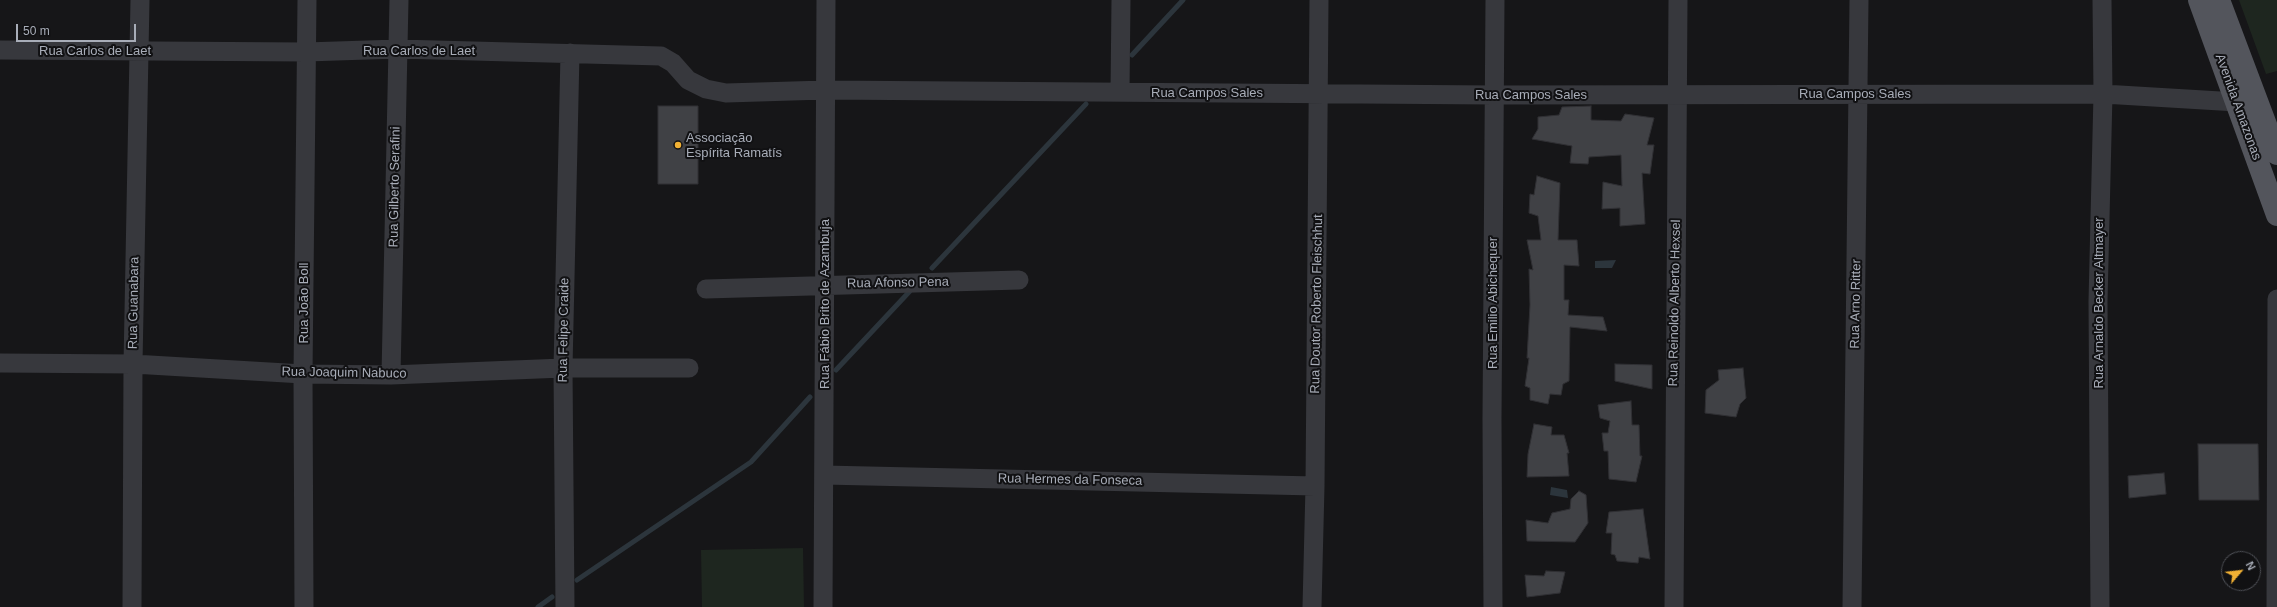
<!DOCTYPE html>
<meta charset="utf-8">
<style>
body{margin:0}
#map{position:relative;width:2277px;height:607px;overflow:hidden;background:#161618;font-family:Helvetica,sans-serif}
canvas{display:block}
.north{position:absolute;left:2221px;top:551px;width:40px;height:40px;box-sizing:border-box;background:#111113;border:1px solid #4d4f55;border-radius:50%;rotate:62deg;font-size:11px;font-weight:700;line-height:16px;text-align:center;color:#a8adb8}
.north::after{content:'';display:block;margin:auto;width:14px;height:18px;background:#f2b134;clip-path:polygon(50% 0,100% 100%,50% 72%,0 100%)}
.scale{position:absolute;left:16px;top:24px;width:120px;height:18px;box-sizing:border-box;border:2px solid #a8adb8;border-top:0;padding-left:5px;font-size:12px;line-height:14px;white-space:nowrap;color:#a8adb8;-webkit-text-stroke:3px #111113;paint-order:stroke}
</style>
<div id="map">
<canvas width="2277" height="607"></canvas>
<div class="north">N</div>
<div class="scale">50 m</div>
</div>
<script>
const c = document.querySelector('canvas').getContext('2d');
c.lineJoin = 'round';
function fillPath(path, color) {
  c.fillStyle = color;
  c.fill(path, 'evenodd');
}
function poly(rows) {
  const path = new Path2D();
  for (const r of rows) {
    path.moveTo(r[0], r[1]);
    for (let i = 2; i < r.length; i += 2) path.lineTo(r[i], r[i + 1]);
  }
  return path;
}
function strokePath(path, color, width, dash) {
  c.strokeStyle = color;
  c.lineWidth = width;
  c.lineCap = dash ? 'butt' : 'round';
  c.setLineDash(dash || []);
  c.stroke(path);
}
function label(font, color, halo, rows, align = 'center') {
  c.font = font + ' Helvetica,sans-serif';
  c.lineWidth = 4;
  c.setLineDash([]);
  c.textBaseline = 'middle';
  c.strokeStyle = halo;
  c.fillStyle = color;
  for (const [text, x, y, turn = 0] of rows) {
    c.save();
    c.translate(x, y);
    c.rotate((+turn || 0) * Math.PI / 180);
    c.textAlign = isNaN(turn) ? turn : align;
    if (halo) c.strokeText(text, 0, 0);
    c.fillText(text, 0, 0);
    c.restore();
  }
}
const green = poly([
 [2239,0,2277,0,2277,71,2266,74],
 [803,548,804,607,702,607,701,550]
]);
const water = poly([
 [1616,260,1612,268,1595,268,1595,261],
 [1551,487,1567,490,1568,498,1550,495]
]);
const stream = poly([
 [1132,55,1183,0],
 [932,268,1086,104],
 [836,370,910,291],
 [577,580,751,462,810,397],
 [538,607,552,597]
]);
const building = poly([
 [658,106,698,106,698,184,658,184,658,106],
 [1591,106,1591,120,1621,121,1625,114,1654,118,1647,145,1654,145,1650,174,1642,173,1645,224,1620,226,1620,208,1602,209,1603,182,1622,186,1621,155,1589,157,1588,164,1570,163,1572,146,1532,139,1538,129,1538,117,1559,115,1562,107,1591,106],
 [1537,176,1560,183,1558,240,1577,240,1579,266,1564,265,1564,300,1569,300,1568,315,1603,317,1607,331,1570,327,1569,381,1563,384,1561,395,1550,394,1548,404,1530,400,1530,388,1525,386,1529,358,1527,358,1530,305,1529,269,1533,270,1527,240,1541,240,1538,216,1529,213,1530,194,1534,195,1537,176],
 [1615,364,1652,365,1652,389,1615,381,1615,364],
 [1743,368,1746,398,1740,404,1736,417,1705,413,1706,390,1719,380,1718,370,1743,368],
 [1631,401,1632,425,1639,425,1640,456,1642,456,1636,482,1609,479,1608,451,1604,451,1602,433,1608,433,1610,421,1600,418,1598,405,1631,401],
 [1534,424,1552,427,1551,435,1564,435,1569,453,1567,453,1569,476,1527,477,1528,454,1534,424],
 [2198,444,2258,444,2259,500,2199,500,2198,444],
 [2164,473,2166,494,2129,498,2128,476,2164,473],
 [1579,491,1586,495,1588,523,1575,542,1527,541,1526,520,1548,523,1552,513,1570,509,1571,499,1579,491],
 [1643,509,1650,559,1639,557,1638,563,1617,561,1615,555,1611,554,1612,533,1606,533,1609,512,1643,509],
 [1546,571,1565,572,1560,593,1527,597,1525,575,1544,576,1546,571]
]);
const minor = poly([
 [0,50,306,52,398,49,661,56,673,63,688,80,706,89,726,93,825,90,1494,95,2103,94,2237,102,2250,98],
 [1120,92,1121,0],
 [706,289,1019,280],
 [0,363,133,364,303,374,391,375,563,368,689,368],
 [391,375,399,0],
 [824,475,1315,486],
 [132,607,133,364,140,0],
 [304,607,303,374,307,0],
 [565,607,563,368,570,53],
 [823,607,826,0],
 [1312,607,1315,486,1319,0],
 [1493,607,1492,419,1495,0],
 [1674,607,1678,0],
 [1852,607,1859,0],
 [2100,607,2098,301,2103,94,2102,0],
 [2276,607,2277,299]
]);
const major = poly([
 [2199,0,2277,215],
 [2219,0,2277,154]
]);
const markers = [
 [678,145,4,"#f2b134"]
];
const streetNames = [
 ["Rua Carlos de Laet",95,51],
 ["Rua Carlos de Laet",419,51],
 ["Rua Campos Sales",1207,93],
 ["Rua Campos Sales",1855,94],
 ["Rua Campos Sales",1531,95],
 ["Avenida Amazonas",2238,107,70],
 ["Rua Gilberto Serafini",395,187,-89],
 ["Rua Afonso Pena",898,283,-1],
 ["Rua Guanabara",134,303,-89],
 ["Rua João Boll",304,303,-90],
 ["Rua Emilio Abichequer",1493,303,-90],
 ["Rua Reinoldo Alberto Hexsel",1675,303,-89],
 ["Rua Arnaldo Becker Altmayer",2099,303,-90],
 ["Rua Fábio Brito de Azambuja",825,304,-90],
 ["Rua Doutor Roberto Fleischhut",1317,304,-89],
 ["Rua Arno Ritter",1856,304,-89],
 ["Rua Felipe Craide",564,330,-89],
 ["Rua Joaquim Nabuco",344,373,1],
 ["Rua Hermes da Fonseca",1070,480,1]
];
const poiNames = [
 ["Associação",686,138],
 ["Espírita Ramatís",686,153]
];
fillPath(green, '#1e261f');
fillPath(water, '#2c353c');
strokePath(stream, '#2c353c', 5);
fillPath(building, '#404145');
strokePath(building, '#303034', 1);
strokePath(minor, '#37383d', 19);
strokePath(major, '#53555c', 22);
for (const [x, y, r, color] of markers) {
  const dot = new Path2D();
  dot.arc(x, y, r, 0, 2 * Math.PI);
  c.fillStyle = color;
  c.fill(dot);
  strokePath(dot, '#111113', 1.5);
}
label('13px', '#a8adb8', '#111113', streetNames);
label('13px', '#a8adb8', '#111113', poiNames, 'left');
</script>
